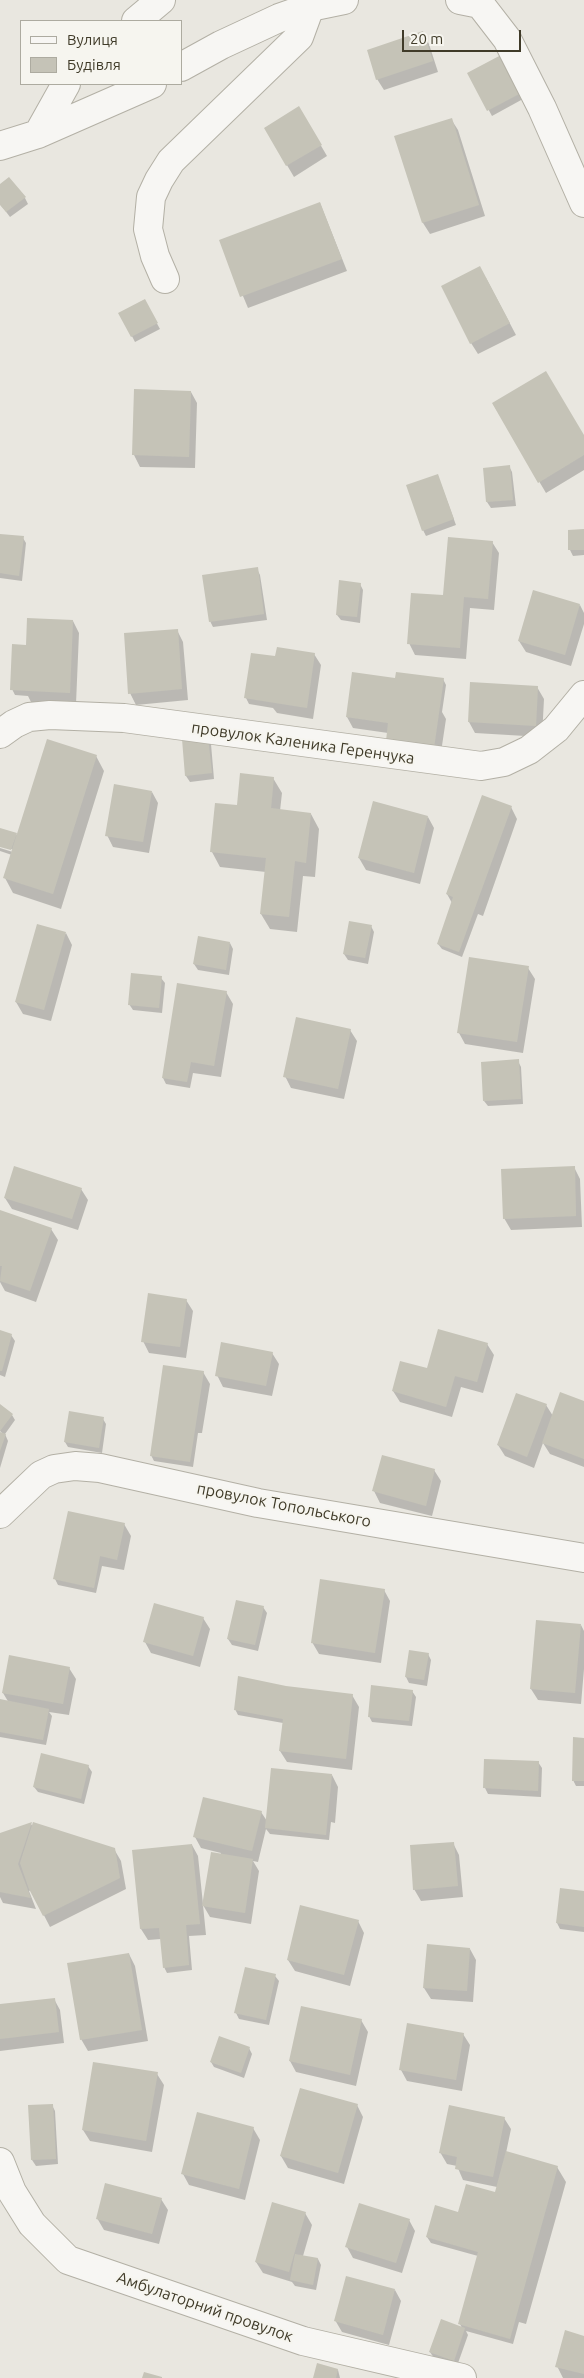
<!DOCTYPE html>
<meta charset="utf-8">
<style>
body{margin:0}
#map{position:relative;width:584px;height:2378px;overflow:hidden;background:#e9e7e0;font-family:Ubuntu,sans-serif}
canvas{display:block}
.legend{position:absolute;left:20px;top:20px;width:162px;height:65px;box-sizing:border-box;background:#f6f5ef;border:1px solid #adaba0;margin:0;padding:6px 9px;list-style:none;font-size:15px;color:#403b29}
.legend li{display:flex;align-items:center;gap:10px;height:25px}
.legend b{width:25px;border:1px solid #adaba0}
.scale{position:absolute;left:402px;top:30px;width:119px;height:22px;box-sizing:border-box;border:2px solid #403b29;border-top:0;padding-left:6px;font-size:15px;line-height:18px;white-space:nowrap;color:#403b29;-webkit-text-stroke:4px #f6f5ef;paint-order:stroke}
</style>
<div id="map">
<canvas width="584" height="2378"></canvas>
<ul class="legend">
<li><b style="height:6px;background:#f7f6f3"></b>Вулиця</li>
<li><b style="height:14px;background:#c5c3b7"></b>Будівля</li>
</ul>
<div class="scale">20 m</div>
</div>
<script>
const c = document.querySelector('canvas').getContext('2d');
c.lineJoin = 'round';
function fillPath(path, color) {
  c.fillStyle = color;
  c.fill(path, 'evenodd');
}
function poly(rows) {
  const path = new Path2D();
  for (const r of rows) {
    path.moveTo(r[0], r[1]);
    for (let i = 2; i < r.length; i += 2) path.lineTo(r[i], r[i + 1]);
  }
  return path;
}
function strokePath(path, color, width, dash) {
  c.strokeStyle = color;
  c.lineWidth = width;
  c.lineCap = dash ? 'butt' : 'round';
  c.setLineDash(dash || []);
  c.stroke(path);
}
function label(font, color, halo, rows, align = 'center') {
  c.font = font + ' Ubuntu,sans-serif';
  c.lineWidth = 4;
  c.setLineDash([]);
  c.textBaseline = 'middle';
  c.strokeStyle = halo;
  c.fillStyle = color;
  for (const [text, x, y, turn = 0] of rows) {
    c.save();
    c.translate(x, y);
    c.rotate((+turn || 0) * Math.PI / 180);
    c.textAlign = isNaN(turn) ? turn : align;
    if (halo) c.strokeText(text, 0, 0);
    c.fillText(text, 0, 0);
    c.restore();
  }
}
const shadow = poly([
 [423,33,429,44,438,72,384,90,377,79],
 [500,57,523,99,492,116,469,74],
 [299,108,327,156,294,177,265,128],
 [451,119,458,130,485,216,430,234,423,223,396,137],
 [0,186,25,198,28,204,10,217,0,204],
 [320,203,347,271,248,308,220,241],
 [486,278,516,335,478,354,471,343],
 [144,300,160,329,135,342,120,313],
 [136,390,191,392,197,403,195,468,140,467,134,455],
 [493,404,584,438,584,470,546,493],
 [509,466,512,472,516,506,491,508,487,502,484,469],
 [438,476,456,525,426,536,423,530],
 [584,531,584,555,573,556,570,550],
 [0,535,23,538,26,543,22,581,0,578],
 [492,542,499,553,494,610,470,608,466,659,415,655,409,643,444,597],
 [257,569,260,575,267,620,213,627,210,621],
 [360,584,363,590,360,623,341,620,337,615],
 [580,605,584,613,584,624,571,666,526,652,519,641],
 [73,621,79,633,76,704,31,702,28,696,15,695,12,689,27,646],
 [177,630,183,642,188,700,136,705,130,693],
 [314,654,321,665,313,719,277,713,273,708,249,704,246,698,274,657],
 [443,679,446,685,442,712,446,719,440,759,388,733,353,728,347,717,396,680],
 [537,687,544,699,542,737,475,733,469,722],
 [208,738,211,744,214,779,190,782,186,776,183,741],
 [96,756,104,771,61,909,13,893,5,878,12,855,0,851,0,848,16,853,17,851,0,845,0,829,16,834,18,837],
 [273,778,282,793,280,811,311,814,319,829,315,877,303,876,297,932,270,929,261,914,266,872,220,867,212,852,238,806],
 [152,792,158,803,149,853,113,847,107,835],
 [511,807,517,819,483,916,478,914,462,957,442,949,438,944,452,903,447,894],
 [428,817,434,828,420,884,366,870,359,858],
 [371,926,374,932,368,964,348,960,344,954],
 [66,933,72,945,51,1021,23,1014,16,1002],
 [230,943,233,949,229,975,198,970,194,964],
 [528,968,535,979,523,1053,465,1044,459,1033],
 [161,978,165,983,162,1013,133,1010,129,1004],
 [226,992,233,1004,221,1077,193,1073,190,1088,166,1084,163,1078],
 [350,1030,357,1041,344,1099,291,1088,285,1076],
 [518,1061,521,1067,523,1104,488,1106,484,1101],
 [574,1167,580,1179,582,1227,511,1230,504,1218],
 [81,1189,88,1200,78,1230,12,1209,5,1198],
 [0,1211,51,1229,58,1240,36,1302,5,1291,0,1282],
 [186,1300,193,1311,186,1358,149,1353,143,1341],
 [0,1332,11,1335,15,1341,5,1377,0,1375],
 [487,1344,494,1355,483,1393,461,1387,452,1417,400,1402,393,1391,428,1370],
 [272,1353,279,1364,272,1396,223,1387,217,1375],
 [203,1372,210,1384,202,1433,198,1433,193,1467,154,1461,151,1455],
 [584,1402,584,1467,550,1454,543,1443,534,1468,505,1456,498,1445,546,1405,553,1416],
 [0,1405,12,1415,15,1420,5,1434,8,1441,0,1468,0,1434,4,1435,0,1431],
 [103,1419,106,1424,102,1453,68,1447,65,1442],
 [434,1470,441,1481,432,1516,380,1503,374,1491],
 [124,1524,131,1536,124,1570,102,1566,96,1593,58,1585,55,1579],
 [384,1590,390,1601,381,1663,319,1654,312,1642],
 [263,1607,267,1613,258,1651,232,1645,228,1639],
 [203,1618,210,1629,200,1667,151,1653,145,1642],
 [581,1625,584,1631,584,1669,581,1704,538,1700,531,1689],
 [428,1654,431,1660,427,1686,409,1683,406,1677],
 [69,1668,76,1679,69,1715,49,1712,52,1716,46,1745,0,1737,0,1701,9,1703,3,1693],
 [288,1688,352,1695,359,1707,352,1770,287,1762,280,1751,283,1723,238,1715,235,1709],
 [412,1691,416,1697,412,1726,372,1722,369,1716],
 [584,1739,584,1786,576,1786,573,1780],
 [485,1760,538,1762,542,1768,541,1797,488,1794,485,1788],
 [88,1766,92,1772,84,1804,38,1792,34,1787],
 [332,1775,338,1787,335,1823,331,1822,329,1840,270,1834,266,1829,258,1862,253,1861,259,1871,251,1924,210,1917,203,1905,206,1935,189,1936,192,1970,167,1973,164,1967,161,1939,148,1940,141,1929,133,1851,192,1845,198,1856,203,1904,221,1853,201,1848,195,1837,261,1812,267,1821],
 [31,1824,33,1827,114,1849,121,1861,126,1889,50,1927,31,1890,29,1891,36,1909,3,1903,0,1897,0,1835],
 [453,1843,459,1855,463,1897,421,1901,414,1889],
 [584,1892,584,1932,560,1929,557,1923],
 [358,1921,364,1933,350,1986,295,1971,288,1960],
 [470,1949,476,1960,473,2002,431,1999,424,1988],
 [129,1954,135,1966,148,2041,88,2051,81,2039],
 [275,1976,279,1981,269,2025,239,2019,236,2013],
 [54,1999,60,2010,64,2043,0,2051,0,2005],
 [361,2020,368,2032,356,2086,296,2072,290,2061],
 [463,2034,470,2045,462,2091,407,2081,401,2070],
 [249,2048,252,2054,244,2078,214,2067,211,2062],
 [157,2074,164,2085,152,2152,90,2141,83,2130],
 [52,2105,55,2111,58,2164,36,2166,32,2160],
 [357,2105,363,2117,344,2184,288,2168,281,2156],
 [504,2118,511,2129,506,2153,557,2167,566,2182,526,2324,519,2322,513,2344,466,2331,468,2335,457,2366,434,2358,430,2352,462,2328,460,2324,478,2256,431,2243,427,2237,459,2213,496,2194,497,2187,463,2180,457,2166,447,2164,440,2152],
 [253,2128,260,2140,245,2200,189,2185,183,2174],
 [161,2199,168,2210,159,2244,104,2230,97,2218],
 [305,2213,312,2225,303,2256,318,2259,321,2265,316,2290,295,2286,292,2282,263,2273,256,2262],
 [409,2220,415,2231,402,2273,353,2258,347,2247],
 [395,2290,401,2301,389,2345,342,2332,335,2320],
 [584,2337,584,2378,563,2378,557,2366],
 [338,2370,340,2378,314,2378]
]);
const building = poly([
 [423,31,433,61,376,80,367,50],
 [501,55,521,93,487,111,467,73],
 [299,106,322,145,286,166,264,128],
 [452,118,479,205,422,223,394,136],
 [9,177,26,197,6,212,0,205,0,184],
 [320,202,342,259,240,297,219,240],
 [480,266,510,323,470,344,441,286],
 [145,299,158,323,131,337,118,313],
 [546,371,584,435,584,455,538,483,492,403],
 [134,389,191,391,189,457,132,455],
 [510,465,513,500,486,502,483,468],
 [438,474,454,519,422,531,406,485],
 [584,529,584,550,568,550,568,530],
 [0,534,24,536,19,576,0,573],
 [448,537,493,541,488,599,464,597,460,648,407,644,411,593,443,595],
 [258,567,264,614,209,622,202,575],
 [339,580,361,583,357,617,336,615],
 [533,590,580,604,565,655,518,641],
 [27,618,73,620,70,693,10,690,12,644,26,645],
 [178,629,182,689,128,694,124,633],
 [277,647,315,653,307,708,244,698,251,653,275,656],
 [352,672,395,678,396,672,444,678,434,748,386,741,388,723,346,717],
 [470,682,538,686,536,726,468,722],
 [208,737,212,773,185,776,182,739],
 [47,739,97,755,53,894,3,878],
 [240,773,274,777,271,808,311,813,306,863,295,861,289,917,260,914,266,858,210,852,215,803,237,805],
 [114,784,152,791,143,842,105,836],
 [482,795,512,806,459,952,437,944,453,897,446,894],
 [373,801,428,816,414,873,358,858],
 [0,828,17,833,11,850,0,847],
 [349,921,372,925,365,958,343,954],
 [37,924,66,932,44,1010,15,1002],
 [198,936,230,942,226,970,193,964],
 [469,957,529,966,517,1042,457,1033],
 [131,973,162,976,159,1008,128,1005],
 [177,983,227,991,214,1066,191,1062,187,1082,162,1078],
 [296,1017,351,1029,338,1089,283,1077],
 [519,1059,521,1099,483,1101,481,1062],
 [14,1166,82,1188,72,1219,4,1198],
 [575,1166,576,1216,503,1219,501,1169],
 [0,1210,52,1228,30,1291,0,1281,2,1266,0,1266],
 [148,1293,187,1299,180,1347,141,1342],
 [438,1329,488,1343,477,1382,455,1376,446,1407,392,1391,400,1361,427,1368],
 [0,1330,12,1334,2,1371,0,1371],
 [221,1342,273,1352,266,1386,215,1376],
 [163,1365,204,1371,190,1462,150,1456],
 [560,1392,584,1401,584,1459,542,1443],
 [516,1393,547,1404,527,1457,497,1445],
 [0,1404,13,1414,0,1431],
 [69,1411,104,1417,99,1448,64,1442],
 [0,1432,6,1434,0,1451],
 [382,1455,435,1469,426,1506,372,1491],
 [68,1511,125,1523,117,1560,100,1556,94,1588,53,1579],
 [320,1579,385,1589,375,1653,311,1643],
 [236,1600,264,1606,255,1645,227,1639],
 [154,1603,204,1617,193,1656,143,1642],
 [536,1620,581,1624,575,1693,530,1689],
 [409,1650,429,1653,424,1680,405,1677],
 [9,1655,70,1667,63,1704,2,1693],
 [238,1676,286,1686,353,1694,346,1759,279,1751,283,1719,234,1710],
 [371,1685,413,1690,409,1721,368,1717],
 [0,1699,49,1709,43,1740,0,1732],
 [573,1737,584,1738,584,1781,572,1781],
 [41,1753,89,1765,81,1799,33,1787],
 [484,1759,539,1761,538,1791,483,1788],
 [271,1768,332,1774,326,1835,265,1828],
 [203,1797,262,1811,252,1851,193,1837],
 [32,1822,18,1864,31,1898,0,1892,0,1833],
 [33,1822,115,1848,120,1878,43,1916,29,1889,20,1863],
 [454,1842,458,1886,413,1890,410,1845],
 [192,1844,200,1924,186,1925,189,1965,163,1968,159,1928,140,1929,132,1850],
 [211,1852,253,1859,245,1913,202,1906],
 [560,1888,584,1891,584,1927,556,1923],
 [300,1905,359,1920,344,1975,287,1960],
 [427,1944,470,1948,467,1991,423,1988],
 [129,1953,142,2030,80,2040,67,1963],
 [245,1967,276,1974,266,2020,234,2013],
 [55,1998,59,2032,0,2039,0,2004],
 [301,2006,362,2019,350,2075,289,2061],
 [407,2023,464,2033,456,2080,399,2070],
 [219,2036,250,2047,241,2073,210,2062],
 [93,2062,158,2072,146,2141,82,2130],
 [300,2088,358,2104,338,2173,280,2156],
 [53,2104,56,2159,31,2160,28,2105],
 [449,2105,505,2117,493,2177,455,2169,457,2157,439,2153],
 [197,2112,254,2127,239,2189,181,2174],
 [506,2151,558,2166,510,2339,458,2324,478,2252,426,2237,435,2205,458,2212,466,2184,495,2192],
 [105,2183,162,2198,152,2234,96,2219],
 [272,2202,306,2212,289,2272,255,2262],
 [359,2203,410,2219,396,2263,345,2247],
 [295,2254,318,2258,313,2285,290,2280],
 [346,2276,395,2289,383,2335,334,2321],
 [441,2319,465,2328,454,2361,429,2352],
 [565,2330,584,2336,584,2374,555,2367],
 [317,2363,338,2369,336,2378,313,2378],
 [144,2372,162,2377,162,2378,142,2378]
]);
const minor = poly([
 [460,0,480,4,507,39,542,108,584,203],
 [136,21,161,0],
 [181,67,221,45,279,18,310,7,344,0],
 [38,134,66,84],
 [0,146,38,134,152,84],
 [165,279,155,256,148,229,151,197,159,180,171,161,299,37,310,7],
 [0,734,14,724,29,717,50,715,124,718,481,766,504,762,529,750,556,729,584,695],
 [0,1514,41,1475,54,1469,75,1466,100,1468,258,1503,584,1558],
 [0,2162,12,2192,32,2224,68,2260,303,2341,462,2378]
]);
const streetNames = [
 ["провулок Каленика Геренчука",303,743,8],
 ["провулок Топольського",284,1505,11],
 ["Амбулаторний провулок",205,2307,19]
];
fillPath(shadow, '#0003');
fillPath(building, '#c5c3b7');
strokePath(minor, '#b3b0a5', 30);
strokePath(minor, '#f7f6f3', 28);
label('16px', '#403b29', '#f6f5ef', streetNames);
</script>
